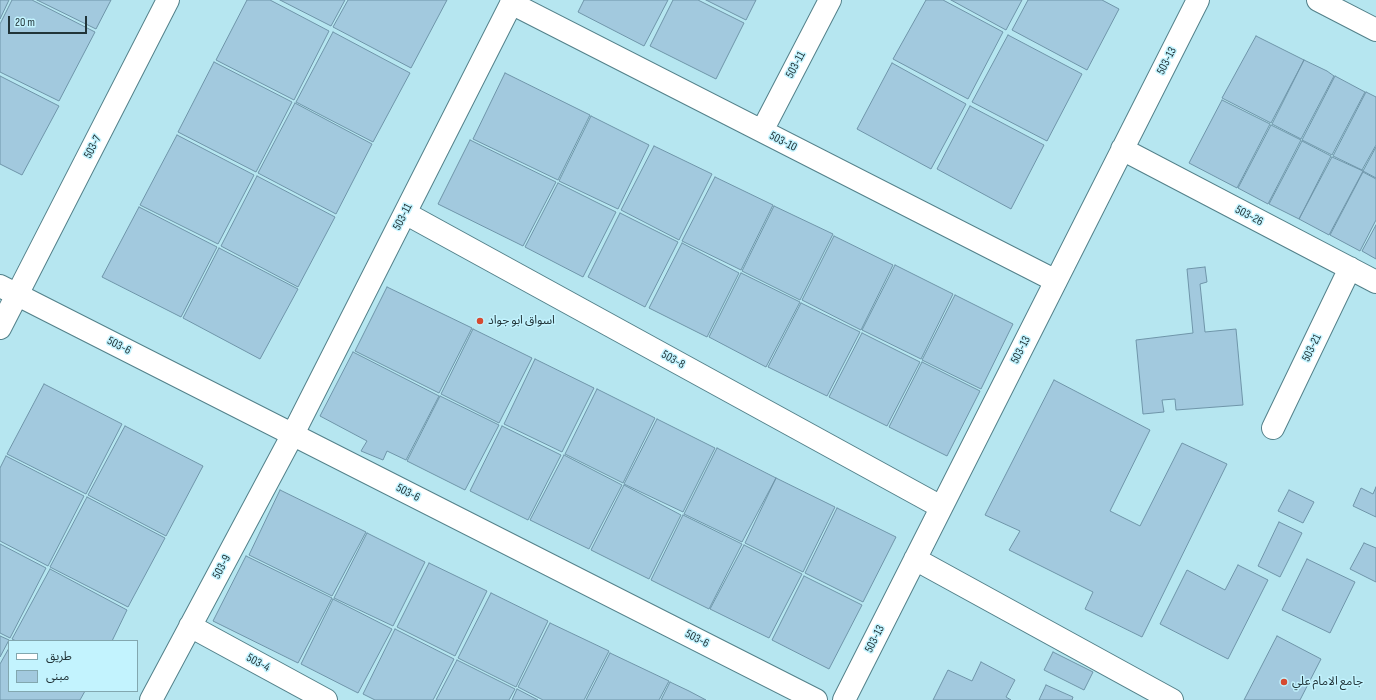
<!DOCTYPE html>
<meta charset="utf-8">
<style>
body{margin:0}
#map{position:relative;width:1376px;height:700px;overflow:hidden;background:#b6e6f0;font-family:"Sofia Sans Condensed","Noto Sans Arabic",sans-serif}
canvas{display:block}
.legend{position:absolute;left:8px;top:640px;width:130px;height:52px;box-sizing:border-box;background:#c3f3fe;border:1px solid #82a7af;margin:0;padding:5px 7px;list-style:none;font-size:12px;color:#213438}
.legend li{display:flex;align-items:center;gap:8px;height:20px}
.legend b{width:20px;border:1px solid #82a7af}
.scale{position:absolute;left:8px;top:16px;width:79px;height:18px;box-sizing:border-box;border:2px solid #213438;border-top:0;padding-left:5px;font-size:12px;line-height:14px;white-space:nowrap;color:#213438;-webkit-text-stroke:3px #c3f3fe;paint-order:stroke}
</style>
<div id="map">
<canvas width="1376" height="700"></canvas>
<ul class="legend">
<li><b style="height:5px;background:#fff"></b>طريق</li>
<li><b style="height:11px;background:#a2c9de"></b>مبنى</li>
</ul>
<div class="scale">20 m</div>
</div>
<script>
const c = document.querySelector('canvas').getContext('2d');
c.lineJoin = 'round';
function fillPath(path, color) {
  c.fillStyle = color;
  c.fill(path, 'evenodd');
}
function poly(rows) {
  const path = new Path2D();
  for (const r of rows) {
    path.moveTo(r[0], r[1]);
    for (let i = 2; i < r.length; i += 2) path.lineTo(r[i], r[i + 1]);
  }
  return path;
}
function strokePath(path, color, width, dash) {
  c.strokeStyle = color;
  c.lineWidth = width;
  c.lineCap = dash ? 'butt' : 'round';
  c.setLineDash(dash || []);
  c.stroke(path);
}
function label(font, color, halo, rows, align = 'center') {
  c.font = font + ' "Sofia Sans Condensed","Noto Sans Arabic",sans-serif';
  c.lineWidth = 3;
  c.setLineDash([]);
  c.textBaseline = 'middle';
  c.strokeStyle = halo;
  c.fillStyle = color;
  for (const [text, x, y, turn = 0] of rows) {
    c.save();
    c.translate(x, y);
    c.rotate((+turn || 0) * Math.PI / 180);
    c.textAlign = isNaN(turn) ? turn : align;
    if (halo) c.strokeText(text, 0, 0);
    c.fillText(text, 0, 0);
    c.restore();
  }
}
const building = poly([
 [0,0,9,0,0,19,0,0],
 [12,0,32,0,95,32,59,101,0,72,0,24,12,0],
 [37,0,111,0,96,29,37,0],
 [247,0,270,0,329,31,294,100,216,60,247,0],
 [280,0,345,0,331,26,280,0],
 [348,0,447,0,411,68,333,27,348,0],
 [584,0,668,0,644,46,578,12,584,0],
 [673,0,698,0,744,23,716,79,650,46,673,0],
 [706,0,756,0,746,20,706,0],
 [926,0,943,0,1003,32,968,99,893,59,926,0],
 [951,0,1022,0,1006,30,951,0],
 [1028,0,1102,0,1119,9,1087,70,1012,30,1028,0],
 [333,32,410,73,373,142,296,102,333,32],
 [1008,35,1082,74,1047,141,972,102,1008,35],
 [1256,36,1304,60,1271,123,1222,98,1256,36],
 [1304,60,1327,71,1334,76,1301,139,1272,124,1304,60],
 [214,62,292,102,256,172,178,132,214,62],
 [892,63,966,104,931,169,857,129,892,63],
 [505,73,590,115,558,180,473,139,505,73],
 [0,76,59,106,22,175,0,164,0,76],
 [1335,76,1365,92,1332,155,1302,140,1335,76],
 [1366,92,1376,97,1376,145,1362,170,1333,156,1366,92],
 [1222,100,1270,124,1237,188,1189,163,1222,100],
 [295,103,372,144,336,214,258,173,295,103],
 [970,106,1044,145,1011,209,937,169,970,106],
 [591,116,649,145,618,209,559,181,591,116],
 [1271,125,1301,140,1268,204,1238,188,1271,125],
 [177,135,254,175,218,244,140,205,177,135],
 [470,140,556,182,523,246,438,204,470,140],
 [1302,141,1331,156,1299,219,1269,204,1302,141],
 [654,146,712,174,679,240,621,210,654,146],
 [1376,147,1376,178,1363,171,1376,147],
 [1332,157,1363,171,1329,235,1299,219,1332,157],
 [1363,172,1376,179,1376,220,1360,251,1330,235,1363,172],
 [257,176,335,217,298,287,221,246,257,176],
 [715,177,773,205,741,270,682,241,715,177],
 [558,183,616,212,583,277,525,247,558,183],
 [774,206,833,234,800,300,742,271,774,206],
 [139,207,217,247,181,317,102,277,139,207],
 [620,213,678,242,645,307,588,277,620,213],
 [1376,225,1376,259,1362,251,1376,225],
 [834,236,893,265,861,330,802,300,834,236],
 [682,243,739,273,707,337,649,308,682,243],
 [219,248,298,289,260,359,183,318,219,248],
 [895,265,953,294,921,359,862,330,895,265],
 [1205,267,1207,282,1200,284,1205,332,1236,329,1243,405,1176,410,1175,399,1162,400,1164,412,1143,414,1136,340,1193,333,1187,269,1205,267],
 [741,273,800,302,766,367,709,337,741,273],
 [387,287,472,328,439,393,355,351,387,287],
 [955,295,1013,324,981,389,922,360,955,295],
 [801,303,860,332,827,396,768,367,801,303],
 [473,329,532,358,499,423,441,394,473,329],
 [862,333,920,362,887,426,829,397,862,333],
 [353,352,439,396,406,460,387,451,383,460,361,451,367,441,320,416,353,352],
 [535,359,594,388,562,452,504,424,535,359],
 [922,362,980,391,947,456,889,427,922,362],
 [1054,380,1150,430,1110,511,1140,526,1182,443,1227,464,1142,637,1085,609,1093,592,1009,550,1020,531,985,515,1054,380],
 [44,384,122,424,86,494,7,454,44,384],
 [597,389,655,418,623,483,565,454,597,389],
 [440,396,499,425,465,490,407,461,440,396],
 [657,419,715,448,683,512,624,484,657,419],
 [125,426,203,466,166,536,88,495,125,426],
 [502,426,561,455,528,520,470,491,502,426],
 [717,448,776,478,742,542,684,514,717,448],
 [564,455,622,485,589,549,530,520,564,455],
 [6,456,84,496,48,566,0,541,0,468,6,456],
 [776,478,835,507,803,572,745,543,776,478],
 [624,485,681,515,649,579,591,550,624,485],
 [1376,487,1376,517,1353,506,1361,488,1373,494,1376,487],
 [280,490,366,532,332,596,249,555,280,490],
 [1289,490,1314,502,1303,523,1278,511,1289,490],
 [87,497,165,538,128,607,50,567,87,497],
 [837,508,896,537,863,602,805,573,837,508],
 [683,515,742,544,709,609,651,580,683,515],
 [1279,522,1302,533,1280,577,1258,566,1279,522],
 [367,533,425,562,393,626,334,598,367,533],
 [1364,543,1376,548,1376,582,1350,569,1364,543],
 [0,544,46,568,10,638,0,633,0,544],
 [744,545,802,574,769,638,710,609,744,545],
 [246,556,332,598,298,663,213,621,246,556],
 [1307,559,1355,582,1330,633,1282,610,1307,559],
 [429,563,487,591,455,656,397,627,429,563],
 [1238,565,1268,580,1228,659,1160,624,1187,570,1225,590,1238,565],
 [50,569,127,610,112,641,16,641,12,639,50,569],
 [804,576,862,605,829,669,772,640,804,576],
 [491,593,548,621,516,687,458,658,491,593],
 [333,599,392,629,358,693,301,664,333,599],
 [550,623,609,651,584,700,543,700,518,687,550,623],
 [395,629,454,659,433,700,375,700,363,694,395,629],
 [0,636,9,640,0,657,0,636],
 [1277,636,1321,659,1300,700,1244,700,1277,636],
 [9,648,9,691,85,691,80,700,0,700,0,664,9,648],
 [1053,652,1093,672,1084,690,1044,670,1053,652],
 [610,653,669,681,659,700,586,700,610,653],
 [457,660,515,689,509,700,436,700,457,660],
 [981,662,1015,680,1006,697,1011,700,933,700,948,670,972,681,981,662],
 [670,682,689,691,706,700,661,700,670,682],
 [1046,685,1073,697,1072,700,1039,700,1046,685],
 [517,689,538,700,512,700,517,689]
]);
const street = poly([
 [1318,0,1376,30],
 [511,3,1056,281],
 [762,131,830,0],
 [1122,149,1376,282],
 [405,213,941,507],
 [0,286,816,700],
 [0,328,168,0],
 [1273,428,1350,268],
 [915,559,1172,700],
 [190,626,326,700],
 [151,700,293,434,513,0],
 [844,700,1198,0]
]);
const markers = [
 [480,321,4,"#d64a31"],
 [1284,682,4,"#d64a31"]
];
const streetNames = [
 ["503-13",1167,61,-63],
 ["503-11",796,65,-62],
 ["503-10",783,142,27],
 ["503-7",93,147,-63],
 ["503-26",1249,216,28],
 ["503-11",403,217,-63],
 ["503-6",119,346,27],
 ["503-21",1312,348,-64],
 ["503-13",1021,350,-63],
 ["503-8",673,360,29],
 ["503-6",408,493,27],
 ["503-9",222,567,-62],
 ["503-6",697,639,27],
 ["503-13",875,639,-63],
 ["503-4",258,663,28]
];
const poiNames = [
 ["اسواق ابو جواد",488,321],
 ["جامع الامام علي",1292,682]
];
fillPath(building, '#a2c9de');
strokePath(building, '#6f95a9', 1);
strokePath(street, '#53818a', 24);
strokePath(street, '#fff', 22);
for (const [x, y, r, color] of markers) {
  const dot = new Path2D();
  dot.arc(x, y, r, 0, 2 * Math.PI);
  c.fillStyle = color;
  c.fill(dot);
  strokePath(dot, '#c3f3fe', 1.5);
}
label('12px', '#213438', '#c3f3fe', streetNames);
label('12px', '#213438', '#c3f3fe', poiNames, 'left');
</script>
